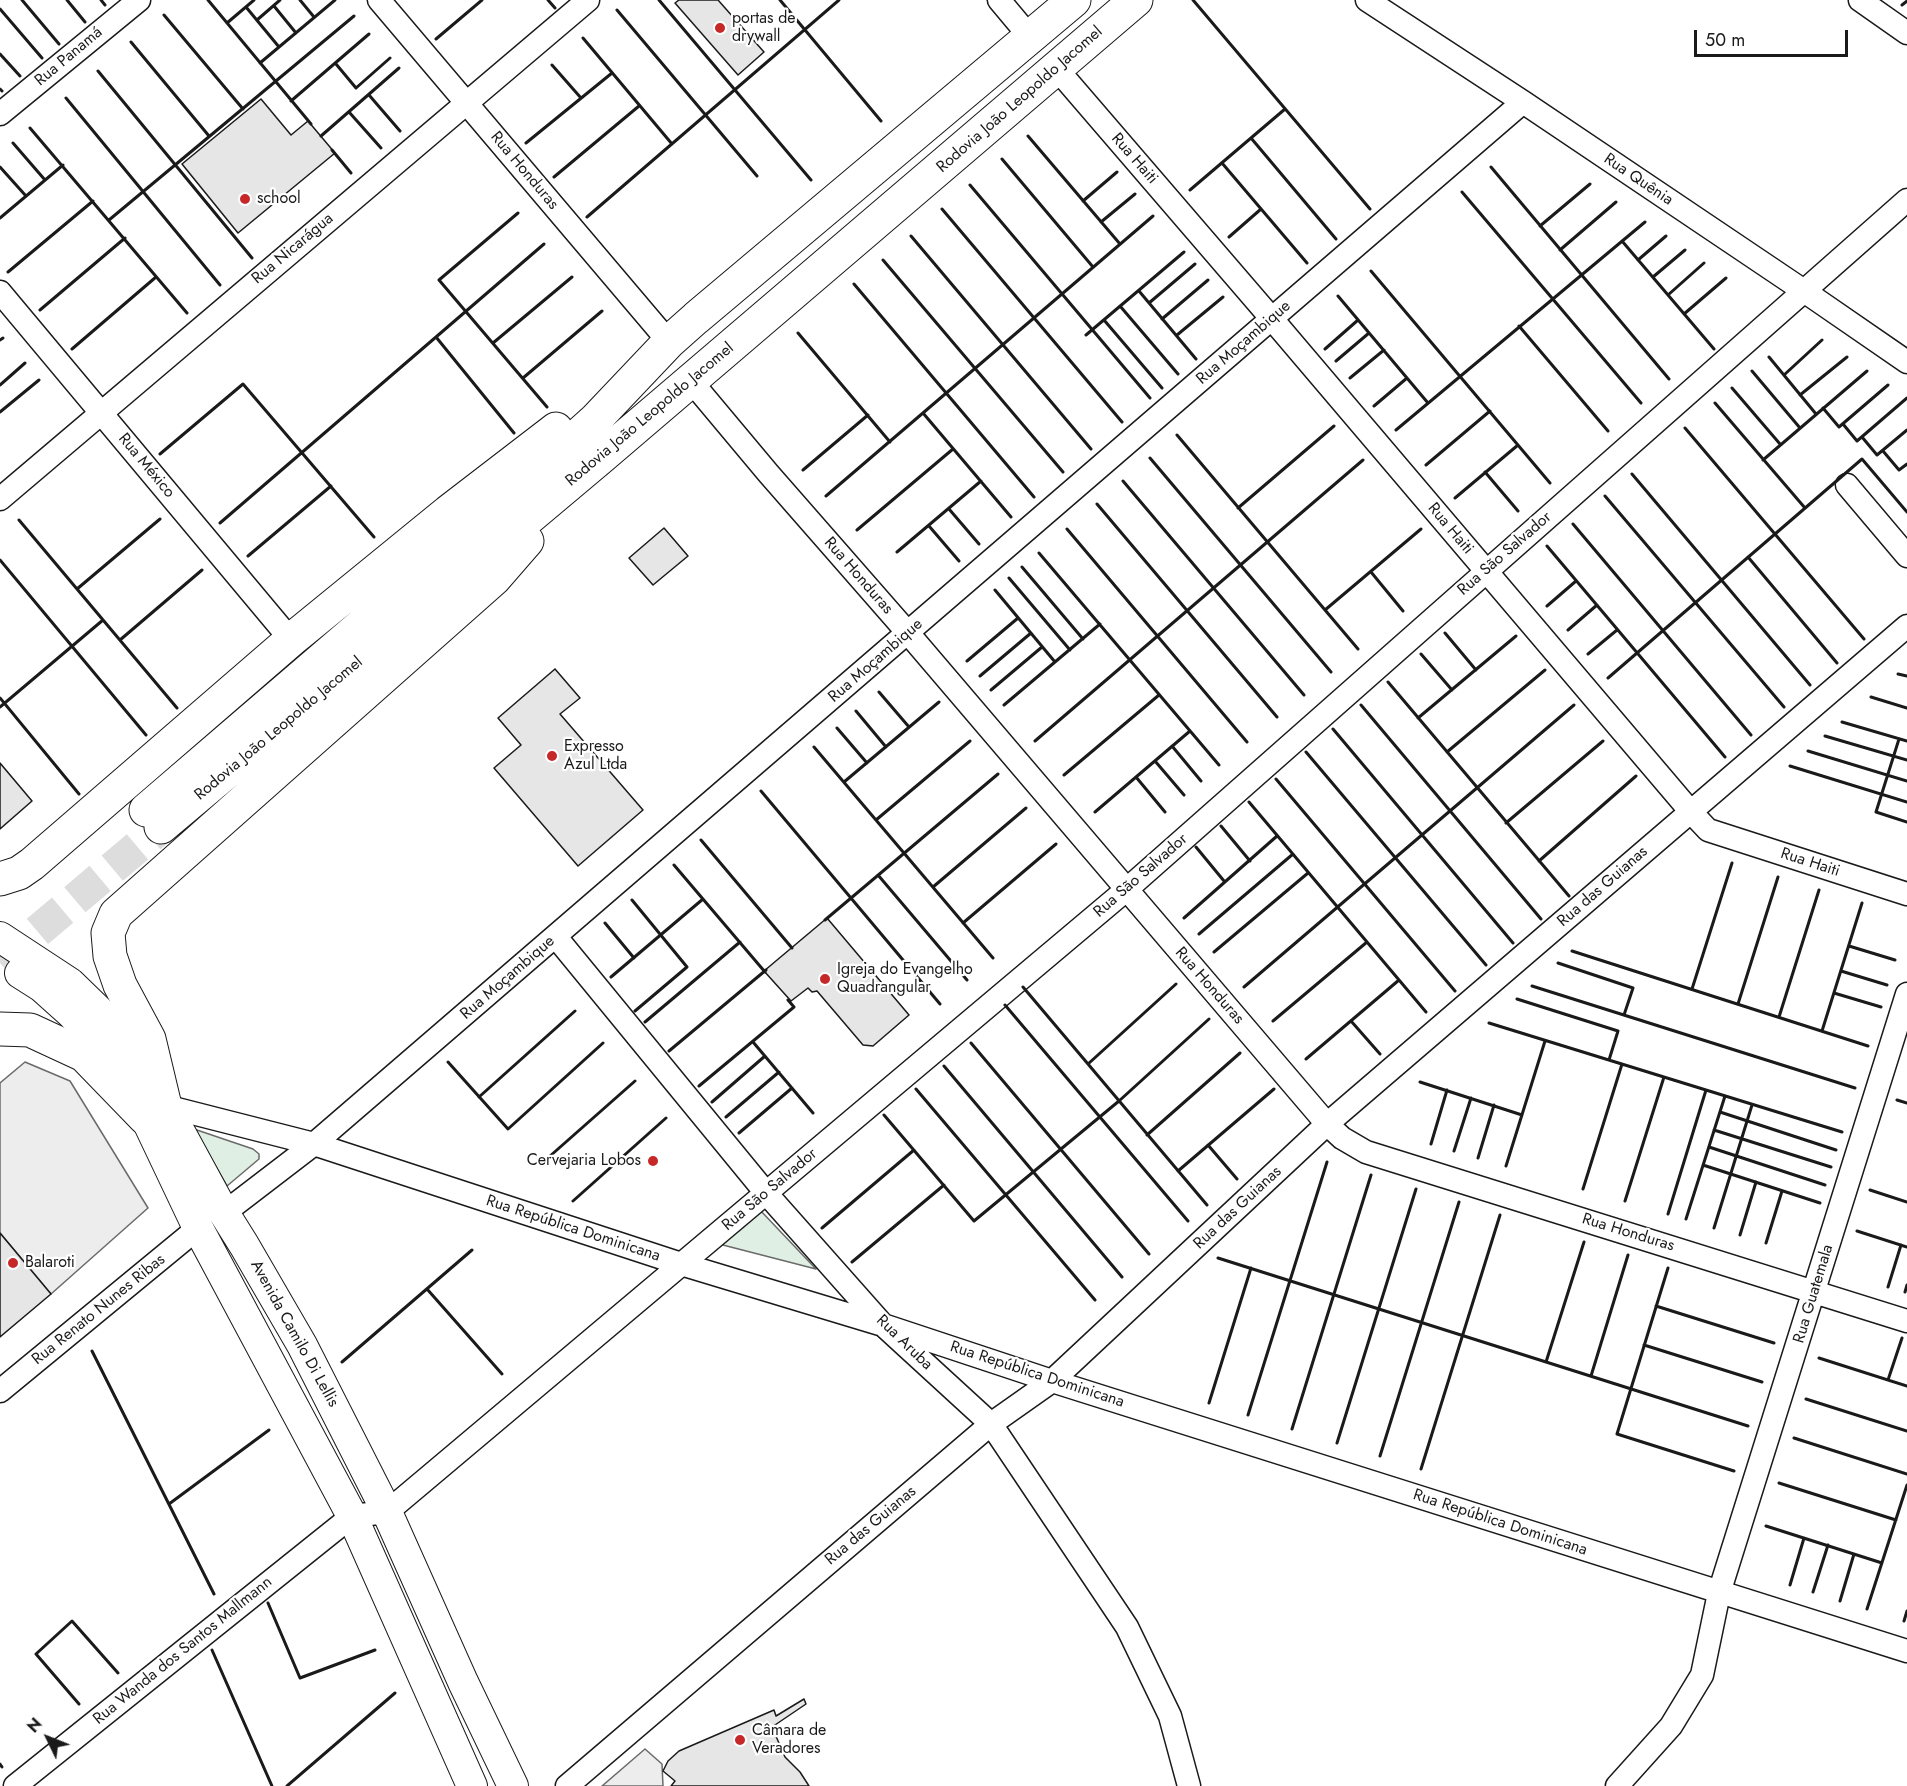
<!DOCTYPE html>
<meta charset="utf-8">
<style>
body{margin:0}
#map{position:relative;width:1907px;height:1786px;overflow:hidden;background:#fff;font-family:Jost,sans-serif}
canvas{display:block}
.north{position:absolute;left:18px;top:1708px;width:60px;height:60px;-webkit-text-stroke:4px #fff;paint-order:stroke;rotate:313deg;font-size:16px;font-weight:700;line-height:24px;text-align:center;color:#1a1a1a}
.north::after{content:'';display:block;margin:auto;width:21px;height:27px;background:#1a1a1a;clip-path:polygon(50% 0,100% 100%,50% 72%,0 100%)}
.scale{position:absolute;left:1694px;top:30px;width:154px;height:27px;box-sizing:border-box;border:3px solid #1a1a1a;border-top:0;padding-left:8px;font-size:18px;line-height:21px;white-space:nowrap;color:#1a1a1a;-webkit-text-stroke:4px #fff;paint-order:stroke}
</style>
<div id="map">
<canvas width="1907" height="1786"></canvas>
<div class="north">N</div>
<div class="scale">50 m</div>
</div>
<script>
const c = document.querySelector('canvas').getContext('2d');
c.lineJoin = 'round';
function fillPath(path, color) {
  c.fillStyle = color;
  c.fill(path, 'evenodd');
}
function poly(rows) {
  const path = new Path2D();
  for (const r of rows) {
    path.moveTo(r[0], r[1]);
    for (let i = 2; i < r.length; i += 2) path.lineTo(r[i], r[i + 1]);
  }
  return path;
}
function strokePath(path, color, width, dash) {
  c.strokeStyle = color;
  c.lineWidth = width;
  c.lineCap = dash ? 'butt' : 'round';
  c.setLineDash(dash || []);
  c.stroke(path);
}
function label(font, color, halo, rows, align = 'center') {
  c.font = font + ' Jost,sans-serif';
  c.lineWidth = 4.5;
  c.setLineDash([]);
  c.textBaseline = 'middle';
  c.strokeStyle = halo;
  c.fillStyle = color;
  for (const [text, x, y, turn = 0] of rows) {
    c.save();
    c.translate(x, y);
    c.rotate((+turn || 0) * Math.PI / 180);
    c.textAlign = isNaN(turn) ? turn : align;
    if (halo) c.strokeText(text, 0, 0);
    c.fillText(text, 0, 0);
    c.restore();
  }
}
const green = poly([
 [194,1129,253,1149,259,1154,259,1159,227,1186,194,1129],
 [759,1209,816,1269,719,1244,759,1209]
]);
const parking = poly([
 [25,1062,70,1081,148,1208,51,1294,0,1233,0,1083,25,1062],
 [645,1749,662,1764,663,1786,602,1786,645,1749]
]);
const building = poly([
 [679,0,718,0,764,52,738,75,675,3,679,0],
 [261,99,291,135,308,121,335,153,238,233,182,164,261,99],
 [664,528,688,556,653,585,629,558,664,528],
 [555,669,580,698,560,714,643,810,578,866,494,768,521,745,498,718,555,669],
 [0,763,32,801,0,829,0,763],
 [827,918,909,1015,873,1046,863,1045,817,991,812,992,808,988,791,1001,764,971,827,918],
 [0,1233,51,1294,0,1337,0,1233],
 [804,1699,806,1704,772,1727,785,1757,800,1772,809,1786,671,1786,675,1781,663,1771,668,1761,679,1751,774,1710,776,1716,804,1699]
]);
const highwayTunnel = poly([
 [0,963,161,827]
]);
const minor = poly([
 [379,0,669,342],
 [999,0,1030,37],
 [1367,0,1523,102,1804,291,1907,362],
 [1860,0,1907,33],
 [1056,68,1272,319,1691,812,1708,830,1907,894],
 [0,114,139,0],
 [0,292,291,640],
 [691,381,768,473,908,633,1327,1124,1342,1138,1366,1152,1907,1321],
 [1847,485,1907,556],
 [0,499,588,0],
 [556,937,766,1193,883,1325,991,1424,1127,1627,1170,1716,1189,1786],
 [165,1106,314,1144,681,1264,883,1325,1052,1381,1907,1651],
 [224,1213,314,1144,1523,102],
 [0,1391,198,1228],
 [15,1786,352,1516,387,1512,1126,890,1907,200],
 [567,1786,991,1424,1052,1381,1327,1124,1907,626],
 [1617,1786,1671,1726,1702,1675,1719,1593,1907,994]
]);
const major = poly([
 [0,937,70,983,104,1016,137,1053,224,1213,244,1245,302,1345,387,1512,463,1682,513,1786],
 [20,973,42,987,71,1013,122,1068,198,1228,352,1516,472,1786]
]);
const highway = poly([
 [146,810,484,520,595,420,669,342,696,318,1074,0],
 [161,827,600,458,1136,0],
 [0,879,19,873,32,864,291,640,448,512,556,429],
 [0,1029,30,1030,84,1055,145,1118],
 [165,1106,149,1039,120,985,110,956,108,933,116,914,494,579,527,541]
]);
const wall = poly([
 [22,0,59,44],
 [67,0,85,22],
 [101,0,105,5],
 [208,0,311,124],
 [300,0,314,17],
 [548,0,555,8],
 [659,0,811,180],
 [780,0,881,121],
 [1193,0,1370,209],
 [1902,5,1907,1],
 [274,6,296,33],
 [246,7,279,47],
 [0,9,42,58],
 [617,10,757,176],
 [164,15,243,109],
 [257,20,280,0],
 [227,23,254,0],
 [583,38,672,144],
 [436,39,482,0],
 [131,42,209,136],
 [0,54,20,76],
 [260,63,335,0],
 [336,64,356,88,390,58],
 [552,65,581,98],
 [98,71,252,258],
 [0,89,2,91],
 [369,95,400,131],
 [66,98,220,285],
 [291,101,369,34],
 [349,112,381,148],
 [30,128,187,313],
 [321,136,399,68],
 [1028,136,1120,244],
 [1251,138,1336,239],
 [13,143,45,180],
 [526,143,612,73],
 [332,150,351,173],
 [1002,159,1093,267],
 [1222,163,1307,263],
 [0,167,26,196],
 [1491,167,1669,379],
 [554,177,639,106],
 [970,185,1150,398],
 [1190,190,1285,109],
 [1462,192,1641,403],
 [1083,201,1117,172],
 [942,209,1122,422],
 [518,213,439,280,547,407],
 [587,217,839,0],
 [0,218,63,165],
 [109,220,354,16],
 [1101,222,1135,194],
 [1540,226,1590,184],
 [911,236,1091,449],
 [1229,237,1261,209],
 [1622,241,1714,349],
 [1560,250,1616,202],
 [883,260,1063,472],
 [1638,260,1666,236],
 [1371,271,1550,483],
 [8,272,93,201],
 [1653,277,1685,250],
 [854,284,1034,497],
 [1139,291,1196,359],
 [1668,295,1704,263],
 [1338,296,1428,403],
 [1149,303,1195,264],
 [1120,306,1178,374],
 [40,310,125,238],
 [1684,314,1726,278],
 [1162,319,1208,280],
 [1104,320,1162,388],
 [1519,326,1608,431],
 [798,333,890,442],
 [1086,335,1184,252],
 [1177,335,1223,297],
 [436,337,514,433],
 [0,340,3,338],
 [493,343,572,277],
 [72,349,156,277],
 [1325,349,1358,320],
 [1769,357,1816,414],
 [1336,361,1369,333],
 [1752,371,1800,428],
 [1784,375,1822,340],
 [523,378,602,311],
 [1350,378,1384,350],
 [0,385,25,363],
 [1732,388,1780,444],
 [1800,395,1847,357],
 [1715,403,1805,508],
 [1374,406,1407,378],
 [1823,408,1839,427,1888,385],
 [0,412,39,380],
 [923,413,1011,517],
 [1843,424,1857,441,1907,398],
 [1685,428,1864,639],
 [1396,430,1645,222],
 [1177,435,1358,649],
 [1862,437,1877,455,1907,430],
 [1883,451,1899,470,1907,464],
 [160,454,243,384,374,537],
 [1150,458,1331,672],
 [1763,460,1867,371],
 [1426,465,1490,411],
 [803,470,868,415],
 [1485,472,1518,511],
 [1632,474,1810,685],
 [1123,481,1304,695],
 [826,496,1153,216],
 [1605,496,1784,707],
 [1455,498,1518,445],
 [1097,504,1277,717],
 [1238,508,1334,426],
 [949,509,979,544],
 [19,520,177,708],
 [220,523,544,244],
 [1573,524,1751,735],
 [929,526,959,561],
 [1067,529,1247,742],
 [857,530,953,449],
 [1547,546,1725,757],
 [897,552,981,481],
 [1039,553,1219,765],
 [248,556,331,486],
 [1748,557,1837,663],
 [0,560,146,735],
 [1022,567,1083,639],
 [1371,572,1403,611],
 [1009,578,1070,650],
 [77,589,160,519],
 [995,590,1055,662],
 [1547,606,1576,581],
 [1325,610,1421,529],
 [1568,630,1597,605],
 [1445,633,1476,670],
 [120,640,202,570],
 [1421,654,1452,690],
 [1588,654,1617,630],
 [967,661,1018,618],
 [1898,674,1907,676],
 [980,676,1031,633],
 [1608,678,1862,459,1907,512],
 [1388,682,1569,896],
 [991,690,1042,647],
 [879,692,909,727],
 [1871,697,1907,708],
 [0,698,79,794],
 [1004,705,1100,624],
 [1361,705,1541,919],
 [0,707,103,620],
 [856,711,886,747],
 [1418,718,1516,636],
 [1842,722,1907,741],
 [837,728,867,763],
 [1333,729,1513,943],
 [1825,736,1907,760],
 [1899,739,1876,812,1907,822],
 [1035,741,1363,460],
 [1172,746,1201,781],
 [814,747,993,958],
 [1808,751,1907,781],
 [1306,752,1486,965],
 [1447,752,1545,670],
 [1155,761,1184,795],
 [1790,766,1907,802],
 [1064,775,1159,695],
 [1136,777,1165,812],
 [1276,779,1455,991],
 [844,782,939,702],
 [761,791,940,1004],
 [1249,802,1426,1012],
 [1095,812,1190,731],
 [876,820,970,741],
 [1506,823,1603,741],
 [1221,826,1250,861],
 [701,840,792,948],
 [1196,847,1224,881],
 [1539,861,1636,776],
 [674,865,765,972],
 [878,875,967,980],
 [933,887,1026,808],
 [632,900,687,967,635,1011],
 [1184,918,1277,836],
 [825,920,998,774],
 [605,923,634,958],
 [963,923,1056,844],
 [1199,934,1293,854],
 [1849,946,1895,960],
 [1572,951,1868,1046],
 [1214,952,1308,873],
 [1558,963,1633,988,1624,1015],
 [1841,971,1887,985],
 [611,977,703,899],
 [1532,986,1855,1088],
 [1023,987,1207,1205],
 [1244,987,1574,705],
 [1692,989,1732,863],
 [1834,993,1881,1007],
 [1517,999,1618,1031,1609,1060],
 [1738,1004,1778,877],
 [1005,1005,1188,1221],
 [1779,1017,1819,890],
 [1273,1021,1367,942],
 [1351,1021,1380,1054],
 [645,1022,740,942],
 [1489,1023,1842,1132],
 [1822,1031,1862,903],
 [753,1042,813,1113],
 [971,1043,1149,1254],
 [669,1051,766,970],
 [1306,1059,1399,980],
 [448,1062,508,1129,603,1043],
 [1088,1064,1176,984],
 [944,1066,1122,1277],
 [1420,1082,1522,1115],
 [699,1086,794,1007,788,1000],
 [916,1089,1095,1300],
 [479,1097,575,1011],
 [1897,1100,1907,1103],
 [712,1102,765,1056],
 [1720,1112,1836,1150],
 [884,1115,974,1221,1119,1101,1209,1019],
 [726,1117,779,1072],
 [1714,1130,1831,1167],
 [739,1133,792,1088],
 [1147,1135,1240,1053],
 [1431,1144,1447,1090],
 [1208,1145,1237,1179],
 [1709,1147,1825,1185],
 [1454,1151,1471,1098],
 [1478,1158,1494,1105],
 [541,1164,635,1081],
 [1703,1165,1820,1203],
 [1506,1166,1545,1041],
 [1178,1171,1274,1089],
 [1583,1189,1622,1064],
 [1870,1190,1907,1202],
 [573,1201,666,1118],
 [1625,1201,1664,1077],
 [1668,1214,1706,1090],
 [1686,1219,1725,1096],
 [822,1228,914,1150],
 [1714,1228,1752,1105],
 [1857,1231,1907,1247],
 [1740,1235,1756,1182],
 [1766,1243,1782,1191],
 [1218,1258,1748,1426],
 [852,1262,944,1185],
 [1668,1268,1617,1434,1734,1471],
 [1888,1287,1901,1245],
 [427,1289,502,1374],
 [1905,1292,1907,1285],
 [1656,1306,1774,1343],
 [1644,1345,1762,1382],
 [92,1351,214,1594],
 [1819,1358,1907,1386],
 [342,1362,472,1250],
 [1546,1362,1584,1242],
 [1591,1376,1628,1255],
 [1888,1380,1902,1338],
 [1806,1399,1907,1431],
 [1209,1403,1251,1268],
 [1248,1415,1327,1162],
 [1292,1429,1371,1175],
 [1794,1438,1907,1474],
 [1337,1443,1416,1189],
 [1380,1456,1459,1202],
 [1421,1469,1500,1215],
 [1779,1483,1896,1520],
 [169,1504,269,1430],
 [1766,1526,1882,1563],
 [1790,1585,1804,1538],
 [1813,1592,1828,1545],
 [1840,1601,1854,1554],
 [268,1603,300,1678,375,1650],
 [1867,1609,1907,1485],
 [1904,1621,1907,1611],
 [212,1650,272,1786],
 [79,1704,36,1654,72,1621,118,1673],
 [0,1764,2,1767],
 [287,1786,395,1693]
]);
const markers = [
 [720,28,6,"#c62828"],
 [245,199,6,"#c62828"],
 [552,756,6,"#c62828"],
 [825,979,6,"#c62828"],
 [653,1161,6,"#c62828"],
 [13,1263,6,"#c62828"],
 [740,1740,6,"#c62828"]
];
const poiNames = [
 ["portas de",732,19],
 ["drywall",732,37],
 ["school",257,199],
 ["Expresso",564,747],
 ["Azul Ltda",564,765],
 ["Igreja do Evangelho",837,970],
 ["Quadrangular",837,988],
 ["Cervejaria Lobos",641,1161,"right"],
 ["Balaroti",25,1263],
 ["Câmara de",752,1731],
 ["Veradores",752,1749]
];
const streetNames = [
 ["Rua Panamá",69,57,-40],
 ["Rodovia João Leopoldo Jacomel",1020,100,-41],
 ["Rua Haiti",1134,159,49],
 ["Rua Honduras",524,171,50],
 ["Rua Quênia",1638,180,34],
 ["Rua Nicarágua",293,249,-40],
 ["Rua Moçambique",1244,343,-41],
 ["Rodovia João Leopoldo Jacomel",650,415,-40],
 ["Rua México",146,466,50],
 ["Rua Haiti",1450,529,50],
 ["Rua São Salvador",1505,554,-41],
 ["Rua Honduras",858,576,49],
 ["Rua Moçambique",876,661,-41],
 ["Rodovia João Leopoldo Jacomel",279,729,-40],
 ["Rua Haiti",1810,863,18],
 ["Rua São Salvador",1141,876,-41],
 ["Rua das Guianas",1603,887,-41],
 ["Rua Moçambique",508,978,-41],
 ["Rua Honduras",1209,986,49],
 ["Rua São Salvador",770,1190,-40],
 ["Rua das Guianas",1238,1208,-43],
 ["Rua República Dominicana",573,1229,18],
 ["Rua Honduras",1628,1233,17],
 ["Rua Guatemala",1814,1294,-73],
 ["Rua Renato Nunes Ribas",99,1310,-39],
 ["Avenida Camilo Di Lellis",294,1334,61],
 ["Rua Aruba",904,1343,44],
 ["Rua República Dominicana",1037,1375,18],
 ["Rua República Dominicana",1500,1523,18],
 ["Rua das Guianas",871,1526,-40],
 ["Rua Wanda dos Santos Mallmann",183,1651,-39]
];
fillPath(green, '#e0efe3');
strokePath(green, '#6a6a6a', 1.5);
fillPath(parking, '#ededed');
strokePath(parking, '#6a6a6a', 1.5);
fillPath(building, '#e6e6e6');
strokePath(building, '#1a1a1a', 1.5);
strokePath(highwayTunnel, '#ddd', 33, [33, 16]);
strokePath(minor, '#1a1a1a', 25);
strokePath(major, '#1a1a1a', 32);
strokePath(highway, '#1a1a1a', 35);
strokePath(minor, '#fff', 22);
strokePath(major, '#fff', 30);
strokePath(highway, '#fff', 33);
strokePath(wall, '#1a1a1a', 3);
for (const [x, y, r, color] of markers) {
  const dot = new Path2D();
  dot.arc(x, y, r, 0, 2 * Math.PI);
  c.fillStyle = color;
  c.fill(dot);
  strokePath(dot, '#fff', 2);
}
label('16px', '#1a1a1a', '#fff', poiNames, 'left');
label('16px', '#1a1a1a', '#fff', streetNames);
</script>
